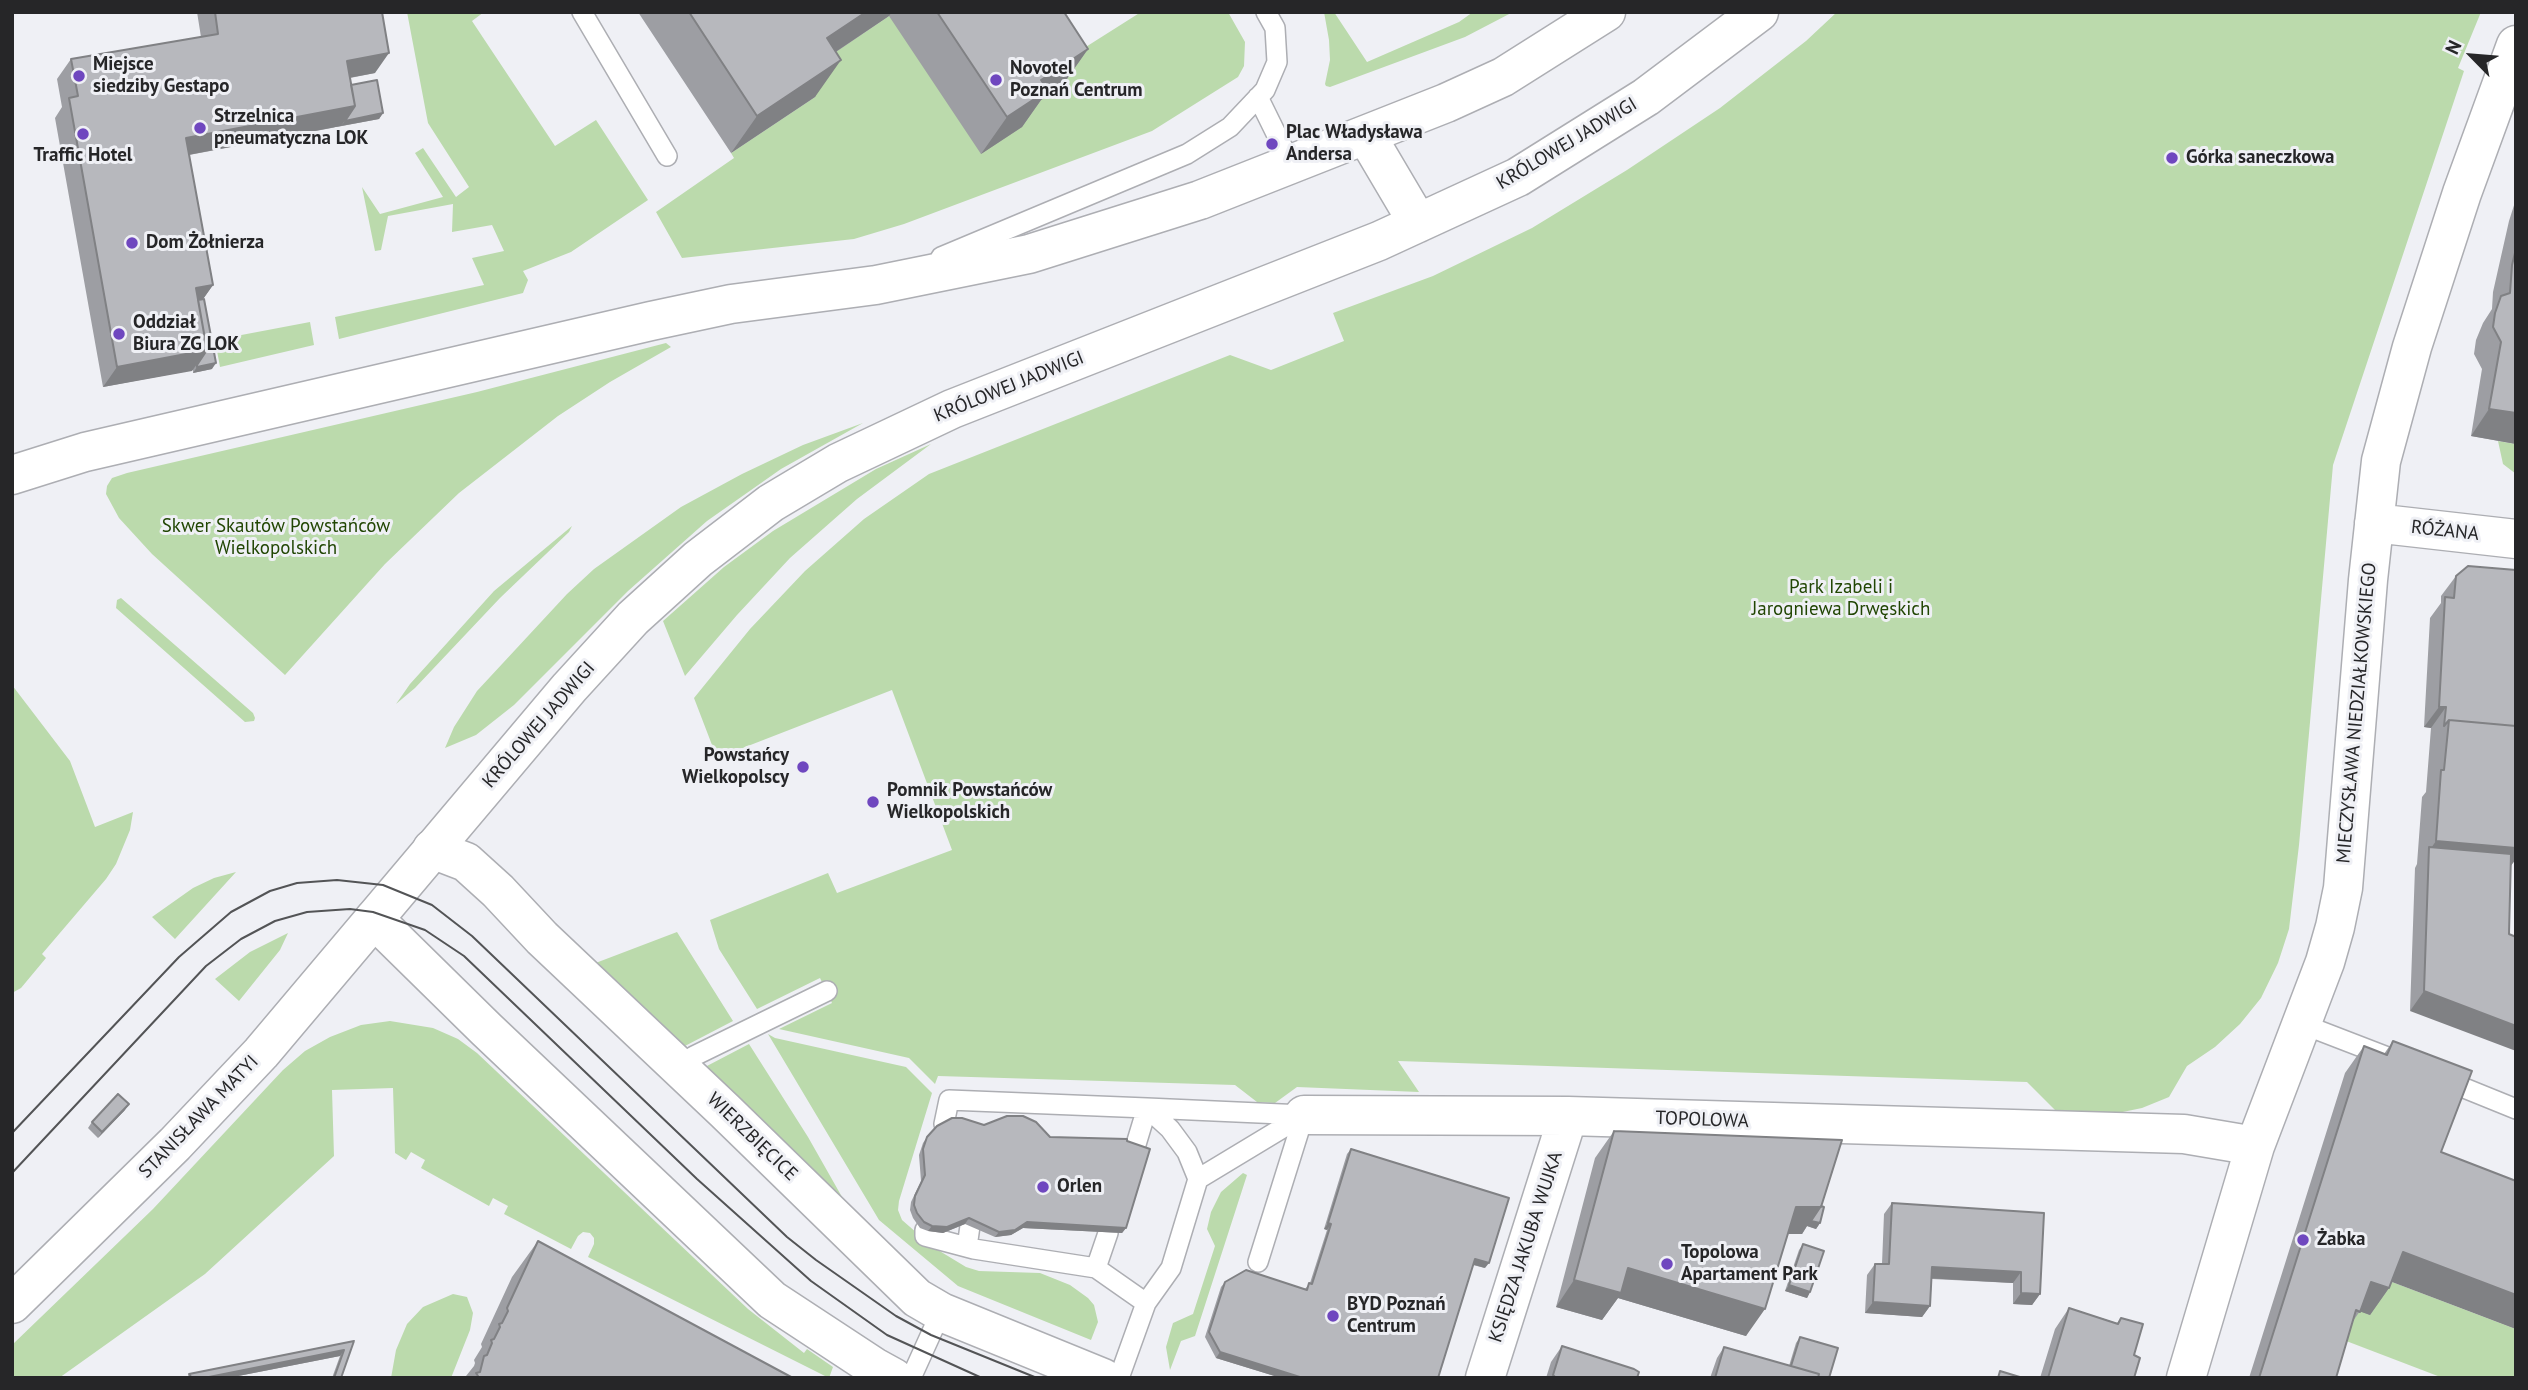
<!DOCTYPE html>
<meta charset="utf-8">
<style>
body{margin:0}
#map{position:relative;width:2528px;height:1390px;overflow:hidden;background:#eff0f5;font-family:"PT Sans",sans-serif}
canvas{display:block}
.frame{position:absolute;inset:0;border:14px solid #262628;pointer-events:none}
.north{position:absolute;left:2437px;top:21px;width:70px;height:70px;-webkit-text-stroke:5px #eff0f5;paint-order:stroke;rotate:295deg;font-size:19px;font-weight:700;line-height:28px;text-align:center;color:#262628}
.north::after{content:'';display:block;margin:auto;width:24px;height:32px;background:#262628;clip-path:polygon(50% 0,100% 100%,50% 72%,0 100%)}
</style>
<div id="map">
<canvas width="2528" height="1390"></canvas>
<div class="frame"></div>
<div class="north">N</div>
</div>
<script>
const c = document.querySelector('canvas').getContext('2d');
c.lineJoin = 'round';
function fillPath(path, color) {
  c.fillStyle = color;
  c.fill(path, 'evenodd');
}
function poly(rows) {
  const path = new Path2D();
  for (const r of rows) {
    path.moveTo(r[0], r[1]);
    for (let i = 2; i < r.length; i += 2) path.lineTo(r[i], r[i + 1]);
  }
  return path;
}
function strokePath(path, color, width, dash) {
  c.strokeStyle = color;
  c.lineWidth = width;
  c.lineCap = dash ? 'butt' : 'round';
  c.setLineDash(dash || []);
  c.stroke(path);
}
function label(font, color, halo, rows, align = 'center') {
  c.font = font + ' "PT Sans",sans-serif';
  c.lineWidth = 6;
  c.setLineDash([]);
  c.textBaseline = 'middle';
  c.strokeStyle = halo;
  c.fillStyle = color;
  for (const [text, x, y, turn = 0] of rows) {
    c.save();
    c.translate(x, y);
    c.rotate((+turn || 0) * Math.PI / 180);
    c.textAlign = isNaN(turn) ? turn : align;
    if (halo) c.strokeText(text, 0, 0);
    c.fillText(text, 0, 0);
    c.restore();
  }
}
const green = poly([
 [407,12,484,12,472,21,555,146,596,120,648,200,571,252,523,271,528,280,523,293,339,339,335,317,484,285,472,258,504,251,492,225,452,232,453,204,388,216,381,250,375,251,362,187,380,214,443,197,415,153,423,148,456,197,469,187,428,123],
 [1141,12,1228,12,1245,42,1244,66,1238,77,1152,131,904,224,854,239,682,258,656,212,734,158,731,153,815,97,801,75,889,16,1051,69],
 [1324,12,1334,12,1367,62,1459,22,1473,12,1513,12,1465,37,1330,87,1326,86,1325,84,1330,60,1329,40],
 [1837,12,2481,12,2458,68,2464,71,2333,465,2299,845,2289,929,2278,963,2261,998,2240,1024,2215,1047,2187,1066,2169,1097,2142,1108,2113,1114,2057,1112,2027,1082,1398,1061,1419,1092,1297,1087,1275,1103,1257,1102,1235,1085,938,1076,935,1084,909,1058,779,1029,832,1003,820,978,757,1009,719,949,710,920,828,873,837,893,952,850,892,690,717,758,694,698,750,629,805,571,864,519,929,474,1230,355,1271,370,1344,341,1333,313,1433,276,1532,228,1627,170,1720,108,1806,41],
 [310,322,314,345,220,367,215,340],
 [666,343,671,347,610,382,558,416,459,493,385,564,285,675,152,554,119,518,106,494,107,486,112,478,127,473,477,392],
 [863,423,781,469,707,521,628,591,514,705,476,735,445,748,454,727,477,691,567,594,594,569,681,507,742,474,803,445],
 [2498,441,2516,444,2516,474,2503,464],
 [931,444,857,499,790,558,737,615,685,676,663,621,724,567,773,531,876,469],
 [572,526,569,532,500,598,415,688,396,704,410,684,494,591],
 [121,598,253,713,255,718,254,721,245,722,116,608,117,600],
 [12,685,70,761,95,827,133,812,130,830,116,864,106,879,42,954,46,958,21,988,12,993],
 [236,872,175,939,152,917,193,888,214,878],
 [677,932,733,1021,683,1047,593,964],
 [288,933,280,950,239,1001,215,979,250,952],
 [390,1021,433,1028,458,1039,477,1053,748,1309,804,1353,807,1349,833,1367,829,1378,588,1257,594,1244,594,1238,590,1233,583,1232,578,1236,571,1249,504,1214,508,1206,493,1198,489,1206,421,1168,425,1160,411,1152,406,1160,395,1153,393,1088,332,1090,334,1156,205,1274,59,1378,12,1378,12,1345,153,1209,283,1070,305,1051,330,1037,361,1025],
 [768,1034,775,1038,906,1067,932,1093,899,1201,898,1210,902,1220,933,1247,966,1267,979,1271,1040,1273,1070,1285,1088,1298,1094,1305,1098,1322,1091,1340,958,1286,879,1220],
 [749,1044,808,1137,846,1204,705,1067],
 [1243,1173,1247,1175,1195,1336,1181,1341,1170,1370,1166,1347,1173,1323,1193,1314,1215,1246,1207,1229,1211,1212,1221,1192],
 [2384,1279,2516,1329,2516,1378,2443,1378,2341,1339,2353,1309],
 [453,1294,467,1297,473,1313,470,1330,451,1378,391,1378,396,1350,407,1324,423,1307]
]);
const lane = poly([
 [582,12,667,156],
 [1258,97,1291,164],
 [941,257,1187,154,1230,127,1265,90,1277,62,1275,28,1266,12],
 [2302,1024,2385,1056],
 [679,1067,694,1056,827,991],
 [2442,1079,2516,1109],
 [944,1124,949,1100,1147,1108,1170,1129,1187,1152,1198,1179,1171,1268,1146,1303,1119,1378],
 [1134,1151,1147,1108,1304,1115],
 [1198,1179,1304,1115],
 [925,1230,925,1236,974,1249,1096,1268,1146,1303],
 [967,1247,970,1226],
 [1258,1262,1304,1115],
 [1096,1268,1108,1233],
 [911,1378,941,1312]
]);
const street = poly([
 [2374,523,2516,539],
 [432,849,466,862,498,891,542,938,725,1111,917,1298,941,1312,1103,1378],
 [374,919,486,1029,772,1300,874,1367,894,1378],
 [1304,1115,1568,1116,2184,1134,2255,1146],
 [1485,1378,1568,1116],
 [2186,1378,2255,1146,2325,962,2335,927,2343,888,2368,580,2381,461,2412,347,2462,193,2516,45]
]);
const secondary = poly([
 [1366,135,1418,223],
 [12,475,85,452,651,321,731,304,876,285,1029,254,1200,200,1446,103,1503,77,1606,12],
 [12,1304,175,1144,261,1053,569,688,633,618,698,559,771,503,838,463,952,409,1379,241,1518,177,1646,97,1759,12]
]);
const tram = poly([
 [12,1133,179,957,231,912,270,891,297,883,337,880,383,885,432,905,472,936,787,1237,816,1260,896,1316,931,1335,1037,1378],
 [12,1173,206,966,241,939,275,921,307,912,350,909,373,912,425,930,464,956,697,1179,811,1281,887,1335,982,1378]
]);
const wall = poly([
 [197,12,382,12,375,73,350,78,351,85,383,113,379,119,189,155,213,285,202,300,212,369,193,373,193,370,103,387,55,118,62,107,57,79,71,59,201,37],
 [638,12,1064,12,1088,49,1062,86,1041,100,1022,127,981,154,889,16,836,52,815,97,731,153],
 [2516,199,2516,444,2471,436,2482,369,2474,354,2476,340,2483,323,2492,309,2493,292,2509,221],
 [2456,576,2516,859,2510,866,2509,934,2410,1011,2415,868,2417,864,2422,797,2426,792,2431,728,2424,727,2430,618,2441,603,2441,596],
 [2393,1041,2441,1152,2516,1181,2516,1329,2392,1281,2389,1288,2370,1315,2360,1311,2353,1321,2336,1378,2249,1378,2345,1073,2364,1046,2384,1054],
 [125,1110,98,1138,88,1128,92,1122],
 [984,1125,1050,1137,1126,1228,1122,1233,1023,1228,1011,1235,995,1237,965,1224,943,1233,928,1231,920,1228,913,1218,910,1210,911,1202,921,1181,919,1155,923,1143,927,1137],
 [1614,1131,1821,1206,1820,1223,1816,1229,1807,1226,1802,1234,1788,1234,1746,1336,1618,1298,1602,1320,1556,1307,1595,1158],
 [1351,1149,1485,1268,1473,1265,1438,1378,1281,1378,1216,1358,1205,1337,1221,1287,1225,1282,1305,1289,1310,1283,1327,1230,1324,1229,1347,1154],
 [1892,1203,2044,1213,2040,1294,2032,1305,2013,1304,2013,1283,1932,1279,1930,1306,1922,1317,1865,1313,1867,1275,1875,1264,1882,1264,1884,1214],
 [538,1241,793,1378,467,1378,466,1376,474,1366,475,1363,474,1360,482,1347,481,1344,512,1277],
 [1803,1244,1810,1292,1807,1298,1785,1291,1799,1250],
 [2069,1308,2117,1323,2121,1318,2134,1355,2134,1378,2040,1378,2055,1329],
 [1800,1337,1829,1378,1710,1378,1717,1358,1724,1347,1789,1366,1796,1343],
 [354,1341,341,1378,332,1378,340,1356,228,1378,187,1378,189,1374],
 [1562,1346,1637,1378,1546,1378,1551,1362]
]);
const shadedWall = poly([
 [866,12,892,12,889,16,801,75,827,38],
 [1088,49,1062,86,1041,100,1022,127,981,154,1007,117,1041,80],
 [389,53,375,73,332,81,347,61],
 [841,60,815,97,731,153,757,116],
 [355,106,341,126,172,158,186,138],
 [383,113,379,119,341,126,345,121],
 [213,285,199,305,196,288],
 [207,350,192,371,103,387,117,367],
 [216,363,212,369,193,373,197,367],
 [2489,409,2516,413,2516,444,2471,436],
 [2439,707,2446,707,2431,728,2424,727],
 [2436,841,2516,848,2516,859,2504,875,2429,851],
 [2424,991,2516,1026,2516,1051,2410,1011],
 [129,1104,125,1110,98,1138,102,1132],
 [1796,1207,1821,1207,1820,1223,1816,1229,1807,1226,1802,1234,1778,1234],
 [969,1218,965,1224,943,1233,928,1231,932,1226],
 [1027,1222,1126,1228,1122,1233,1023,1228,1011,1235,995,1237,999,1232],
 [1328,1223,1331,1224,1327,1230,1324,1229],
 [2403,1252,2516,1295,2516,1329,2384,1279],
 [1475,1259,1489,1263,1485,1268,1471,1264],
 [1932,1267,2021,1272,2013,1283,1925,1278],
 [1628,1268,1765,1309,1746,1336,1618,1298,1602,1320,1556,1307,1574,1280],
 [2371,1282,2389,1288,2370,1315,2353,1309],
 [1789,1285,1810,1292,1807,1298,1785,1291],
 [2021,1293,2040,1294,2032,1305,2013,1304],
 [1873,1302,1930,1306,1922,1317,1865,1313],
 [344,1350,340,1356,228,1378,204,1378],
 [1220,1352,1303,1378,1281,1378,1216,1358]
]);
const building = poly([
 [215,12,382,12,389,53,347,61,355,106,186,138,213,285,196,288,207,350,117,367,69,98,78,96,71,59,218,34,215,12],
 [689,12,866,12,827,38,841,60,757,116,689,12],
 [937,12,1064,12,1088,49,1041,80,1048,90,1007,117,937,12],
 [377,80,383,113,345,121,355,106,351,85,377,80],
 [2516,249,2516,413,2489,409,2501,342,2493,327,2495,313,2501,296,2510,293,2512,265,2516,249],
 [204,299,216,363,197,367,197,365,207,350,198,300,204,299],
 [2468,566,2516,570,2516,726,2449,720,2444,726,2446,707,2439,707,2445,597,2454,598,2456,576,2468,566],
 [2449,720,2516,726,2516,848,2436,841,2441,770,2444,770,2449,720],
 [2429,847,2511,854,2509,934,2516,937,2516,1026,2424,991,2429,847],
 [2393,1041,2472,1071,2441,1152,2516,1181,2516,1295,2403,1252,2389,1288,2371,1282,2360,1312,2356,1310,2336,1378,2259,1378,2364,1046,2387,1055,2393,1041],
 [118,1094,129,1104,102,1132,92,1122,118,1094],
 [1007,1116,1023,1116,1036,1122,1050,1137,1127,1139,1127,1141,1150,1149,1126,1228,1027,1222,1015,1230,999,1232,969,1218,947,1227,932,1226,924,1222,917,1213,914,1205,915,1196,925,1175,923,1149,927,1137,937,1126,952,1118,962,1118,984,1125,1007,1116],
 [1614,1131,1842,1140,1821,1207,1796,1207,1765,1309,1628,1268,1621,1293,1574,1280,1614,1131],
 [1351,1149,1509,1198,1489,1263,1475,1259,1438,1378,1303,1378,1220,1352,1209,1332,1225,1282,1246,1270,1307,1290,1309,1283,1312,1284,1331,1224,1328,1223,1351,1149],
 [1892,1203,2044,1213,2040,1294,2021,1293,2021,1272,1932,1267,1930,1306,1873,1302,1875,1264,1889,1264,1892,1203],
 [1821,1206,1824,1207,1820,1223,1811,1221,1821,1206],
 [538,1241,793,1378,477,1378,478,1376,476,1373,480,1372,484,1356,487,1355,492,1343,491,1340,494,1339,500,1327,499,1324,502,1323,508,1311,507,1308,538,1241],
 [1803,1244,1824,1251,1810,1292,1789,1285,1803,1244],
 [2069,1308,2118,1324,2121,1318,2143,1324,2134,1355,2140,1358,2134,1378,2048,1378,2069,1308],
 [1800,1337,1838,1348,1829,1378,1818,1378,1819,1374,1791,1366,1800,1337],
 [354,1341,341,1378,334,1378,344,1350,204,1378,192,1378,189,1374,354,1341],
 [1562,1346,1634,1369,1639,1372,1637,1378,1556,1378,1553,1375,1562,1346],
 [1724,1347,1819,1374,1818,1378,1715,1378,1724,1347],
 [2000,1371,2023,1378,1998,1378,2000,1371]
]);
const markers = [
 [79,76,7,"#6f47bf"],
 [996,80,7,"#6f47bf"],
 [200,128,7,"#6f47bf"],
 [83,134,7,"#6f47bf"],
 [1272,144,7,"#6f47bf"],
 [2172,158,7,"#6f47bf"],
 [132,243,7,"#6f47bf"],
 [119,334,7,"#6f47bf"],
 [803,767,7,"#6f47bf"],
 [873,802,7,"#6f47bf"],
 [1043,1187,7,"#6f47bf"],
 [2303,1240,7,"#6f47bf"],
 [1667,1264,7,"#6f47bf"],
 [1333,1316,7,"#6f47bf"]
];
const poiNames = [
 ["Miejsce",93,65],
 ["siedziby Gestapo",93,87],
 ["Novotel",1010,69],
 ["Poznań Centrum",1010,91],
 ["Strzelnica",214,117],
 ["pneumatyczna LOK",214,139],
 ["Plac Władysława",1286,133],
 ["Andersa",1286,155],
 ["Traffic Hotel",83,156,"center"],
 ["Górka saneczkowa",2186,158],
 ["Dom Żołnierza",146,243],
 ["Oddział",133,323],
 ["Biura ZG LOK",133,345],
 ["Powstańcy",789,756,"right"],
 ["Wielkopolscy",789,778,"right"],
 ["Pomnik Powstańców",887,791],
 ["Wielkopolskich",887,813],
 ["Orlen",1057,1187],
 ["Żabka",2317,1240],
 ["Topolowa",1681,1253],
 ["Apartament Park",1681,1275],
 ["BYD Poznań",1347,1305],
 ["Centrum",1347,1327]
];
const streetNames = [
 ["KRÓLOWEJ JADWIGI",1567,144,-31],
 ["KRÓLOWEJ JADWIGI",1009,387,-22],
 ["RÓŻANA",2445,531,6],
 ["MIECZYSŁAWA NIEDZIAŁKOWSKIEGO",2357,713,-85],
 ["KRÓLOWEJ JADWIGI",539,725,-49],
 ["STANISŁAWA MATYI",199,1117,-46],
 ["TOPOLOWA",1702,1120,2],
 ["WIERZBIĘCICE",752,1137,44],
 ["KSIĘDZA JAKUBA WUJKA",1526,1247,-72]
];
const parkNames = [
 ["Skwer Skautów Powstańców",276,527],
 ["Wielkopolskich",276,549],
 ["Park Izabeli i",1841,588],
 ["Jarogniewa Drwęskich",1841,610]
];
fillPath(green, '#bbdaac');
strokePath(lane, '#adaeb3', 22);
strokePath(street, '#adaeb3', 41);
strokePath(secondary, '#adaeb3', 41);
strokePath(lane, '#fff', 19);
strokePath(street, '#fff', 38);
strokePath(secondary, '#fff', 38);
strokePath(tram, '#535456', 2);
fillPath(wall, '#9d9ea3');
fillPath(shadedWall, '#808184');
fillPath(building, '#b7b8bd');
strokePath(building, '#808184', 2);
for (const [x, y, r, color] of markers) {
  const dot = new Path2D();
  dot.arc(x, y, r, 0, 2 * Math.PI);
  c.fillStyle = color;
  c.fill(dot);
  strokePath(dot, '#eff0f5', 2.5);
}
label('bold 19px', '#262628', '#eff0f5', poiNames, 'left');
label('19px', '#262628', '#eff0f5', streetNames);
label('19px', '#214603', '#eff0f5', parkNames);
</script>
